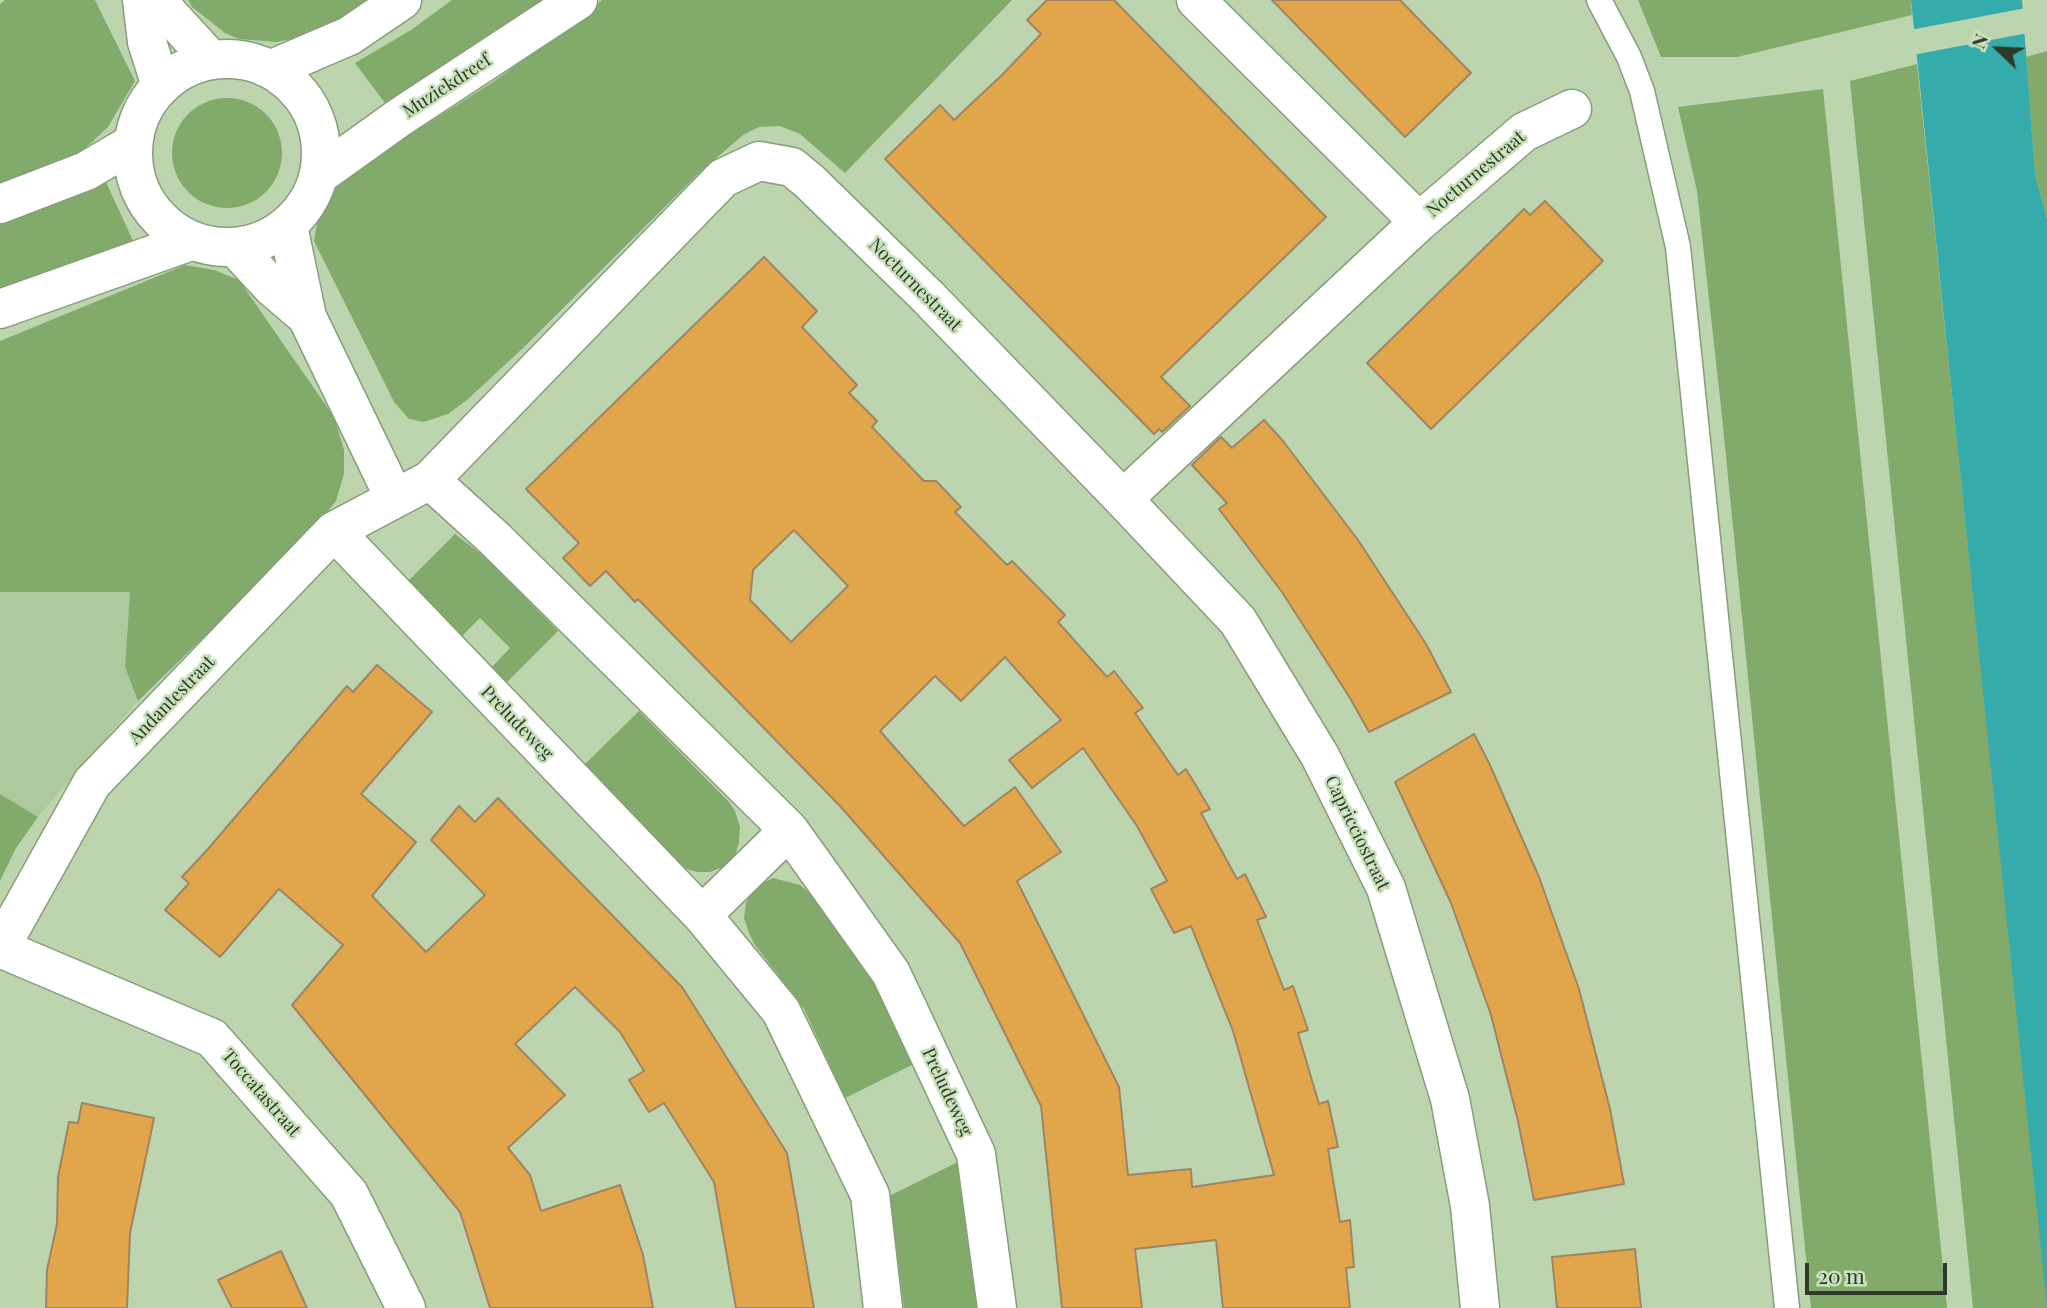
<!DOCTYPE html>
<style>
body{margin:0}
#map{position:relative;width:2047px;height:1308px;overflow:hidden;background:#bcd5af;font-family:"Playfair Display",serif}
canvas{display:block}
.north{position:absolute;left:1963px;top:14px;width:70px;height:70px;-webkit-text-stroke:5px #c9e2bc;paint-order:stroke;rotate:293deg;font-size:19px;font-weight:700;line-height:28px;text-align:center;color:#2f392a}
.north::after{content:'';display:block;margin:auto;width:24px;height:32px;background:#2f392a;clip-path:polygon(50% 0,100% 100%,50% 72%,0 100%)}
.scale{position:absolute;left:1805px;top:1263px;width:142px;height:32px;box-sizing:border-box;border:4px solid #2f392a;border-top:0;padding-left:9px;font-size:21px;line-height:24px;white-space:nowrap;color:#2f392a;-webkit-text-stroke:5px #c9e2bc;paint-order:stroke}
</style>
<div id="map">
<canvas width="2047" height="1308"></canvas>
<div class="north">N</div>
<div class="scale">20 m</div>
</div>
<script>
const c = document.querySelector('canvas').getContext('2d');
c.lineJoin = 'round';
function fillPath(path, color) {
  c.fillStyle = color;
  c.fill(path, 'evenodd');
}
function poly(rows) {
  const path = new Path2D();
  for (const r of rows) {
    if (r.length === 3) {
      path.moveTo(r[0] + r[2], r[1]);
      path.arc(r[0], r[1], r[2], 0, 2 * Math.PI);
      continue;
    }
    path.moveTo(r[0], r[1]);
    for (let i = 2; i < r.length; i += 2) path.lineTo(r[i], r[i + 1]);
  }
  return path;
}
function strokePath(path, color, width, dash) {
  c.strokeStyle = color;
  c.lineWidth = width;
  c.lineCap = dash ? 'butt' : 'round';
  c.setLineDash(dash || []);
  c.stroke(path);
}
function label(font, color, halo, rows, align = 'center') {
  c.font = font + ' "Playfair Display",serif';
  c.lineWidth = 5;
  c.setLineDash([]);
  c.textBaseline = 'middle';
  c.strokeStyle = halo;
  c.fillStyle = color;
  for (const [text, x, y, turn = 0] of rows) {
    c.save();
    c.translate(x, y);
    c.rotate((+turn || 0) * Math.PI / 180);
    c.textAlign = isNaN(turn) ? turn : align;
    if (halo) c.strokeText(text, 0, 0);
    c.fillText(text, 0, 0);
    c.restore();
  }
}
const built = poly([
 [0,592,130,592,125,667,138,701,38,817,0,794]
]);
const green = poly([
 [5,0,95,0,135,81,108,127,77,156,0,187,0,4],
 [188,0,377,0,323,32,277,42,239,39,225,33,192,7],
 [452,0,547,0,436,77,385,103,355,63,411,30],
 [602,0,1012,0,845,173,800,134,780,126,759,127,743,135,698,174,522,349,467,400,448,414,424,422,409,419,394,402,314,241,318,218,325,197,341,178,490,84,585,16],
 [1638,0,1911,0,1912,15,1737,57,1661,57],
 [2047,51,2047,219,2035,175,2026,57],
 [1917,64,2047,1291,2047,1308,1973,1308,1850,81],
 [1823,89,1947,1308,1811,1308,1721,407,1697,191,1678,107],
 [227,153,55],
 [106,182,134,243,0,288,0,221],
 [185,265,214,270,239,280,334,417,344,450,344,474,336,501,311,533,138,701,125,667,130,592,0,592,0,341],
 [455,534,485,557,558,631,504,685,490,669,510,648,480,618,459,639,417,592,409,580],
 [639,711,729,802,735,811,740,827,739,842,735,856,723,867,710,872,697,872,687,869,674,860,583,766],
 [0,794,38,817,16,848,0,881],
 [773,878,800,885,811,894,874,977,914,1064,845,1098,804,1009,755,945,749,933,744,918,746,903,751,893,761,884],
 [958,1162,963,1182,979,1308,904,1308,889,1196]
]);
const water = poly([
 [1911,0,2022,0,2035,175,2047,219,2047,1308]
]);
const pier = poly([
 [2026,8,2028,33,1913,55,1910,30]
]);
const building = poly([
 [1047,0,1114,0,1326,217,1161,377,1190,406,1162,432,1159,429,1154,434,885,159,940,105,954,120,1002,75,1041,34,1027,20,1047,0],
 [1272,0,1400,0,1471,73,1405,137,1272,0],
 [1545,201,1603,261,1431,429,1367,363,1524,209,1530,215,1545,201],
 [764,257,817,311,802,327,857,385,849,393,877,421,872,427,924,481,936,481,961,507,955,512,1007,565,1012,561,1065,615,1058,622,1107,677,1114,671,1143,708,1135,713,1178,775,1186,769,1210,809,1201,813,1237,879,1245,874,1266,917,1257,920,1284,990,1293,986,1308,1030,1298,1033,1319,1104,1328,1101,1338,1147,1328,1149,1340,1222,1350,1220,1354,1267,1346,1268,1350,1308,1223,1308,1216,1240,1135,1249,1142,1308,1062,1308,1041,1106,960,943,840,806,638,599,635,602,606,571,590,586,563,558,579,543,526,489,764,257],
 [794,530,848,586,791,642,750,600,753,570,794,530],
 [1005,657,1061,720,1009,760,1032,788,1083,748,1137,826,1167,881,1151,889,1174,933,1191,926,1233,1031,1274,1175,1192,1187,1191,1169,1128,1175,1119,1087,1017,881,1061,852,1015,787,964,826,880,731,935,676,961,701,1005,657],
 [1264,420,1283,441,1358,540,1426,644,1451,692,1369,732,1350,698,1282,592,1219,509,1227,503,1192,465,1221,437,1232,448,1264,420],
 [377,665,432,712,361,794,416,842,372,896,426,952,485,895,431,840,459,806,475,822,498,798,682,987,787,1153,814,1308,736,1308,714,1182,664,1103,649,1112,629,1080,644,1071,620,1032,575,987,515,1044,565,1095,508,1148,530,1175,541,1211,620,1185,643,1255,653,1308,490,1308,460,1212,292,1005,343,945,279,889,220,957,165,910,189,883,182,877,208,849,347,686,353,692,377,665],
 [1474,734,1489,763,1539,877,1579,989,1610,1109,1624,1184,1534,1200,1518,1121,1491,1015,1451,903,1395,782,1474,734],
 [82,1103,154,1118,130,1233,127,1308,46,1308,47,1270,57,1224,58,1177,69,1122,78,1123,82,1103],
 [1635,1249,1641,1308,1557,1308,1552,1257,1635,1249],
 [281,1251,307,1308,232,1308,218,1280,281,1251]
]);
const service = poly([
 [1599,0,1629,57,1642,91,1678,247,1787,1308]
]);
const minor = poly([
 [142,0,147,42,161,86],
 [156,0,211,60],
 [1196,0,1419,222],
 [288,226,307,317,394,497],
 [235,247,272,287,307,317],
 [430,480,495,539,789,830,891,973,976,1154,997,1308],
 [1123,499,1238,621,1320,756,1386,888,1450,1099,1470,1206,1480,1308],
 [334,531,702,915,781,1011,870,1195,883,1308],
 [702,915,789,830],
 [0,948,92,783,334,531,430,480,723,178,759,161,792,167,810,182,928,297,1123,499,1419,222,1524,132,1572,109],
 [0,948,212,1038,349,1194,406,1308]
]);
const secondary = poly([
 [227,153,94],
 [272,69,349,36,402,0],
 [319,175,400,117,578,0],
 [0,204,86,171,132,144],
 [0,309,191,241]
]);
const streetNames = [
 ["Muziekdreef",447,86,-33],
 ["Nocturnestraat",1476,174,-40],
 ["Nocturnestraat",915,285,45],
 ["Andantestraat",172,700,-46],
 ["Preludeweg",517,723,46],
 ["Capricciostraat",1357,833,64],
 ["Preludeweg",947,1092,65],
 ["Toccatastraat",261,1093,49]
];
fillPath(built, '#acca9e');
fillPath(green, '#82ab6b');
fillPath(water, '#36abac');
fillPath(pier, '#bcd5af');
fillPath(building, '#e1a64c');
strokePath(building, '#9f8562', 2);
strokePath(service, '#869e7a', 27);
strokePath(minor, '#869e7a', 41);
strokePath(secondary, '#869e7a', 41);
strokePath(service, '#fff', 24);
strokePath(minor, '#fff', 38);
strokePath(secondary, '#fff', 38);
label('18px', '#2f392a', '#c9e2bc', streetNames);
</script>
